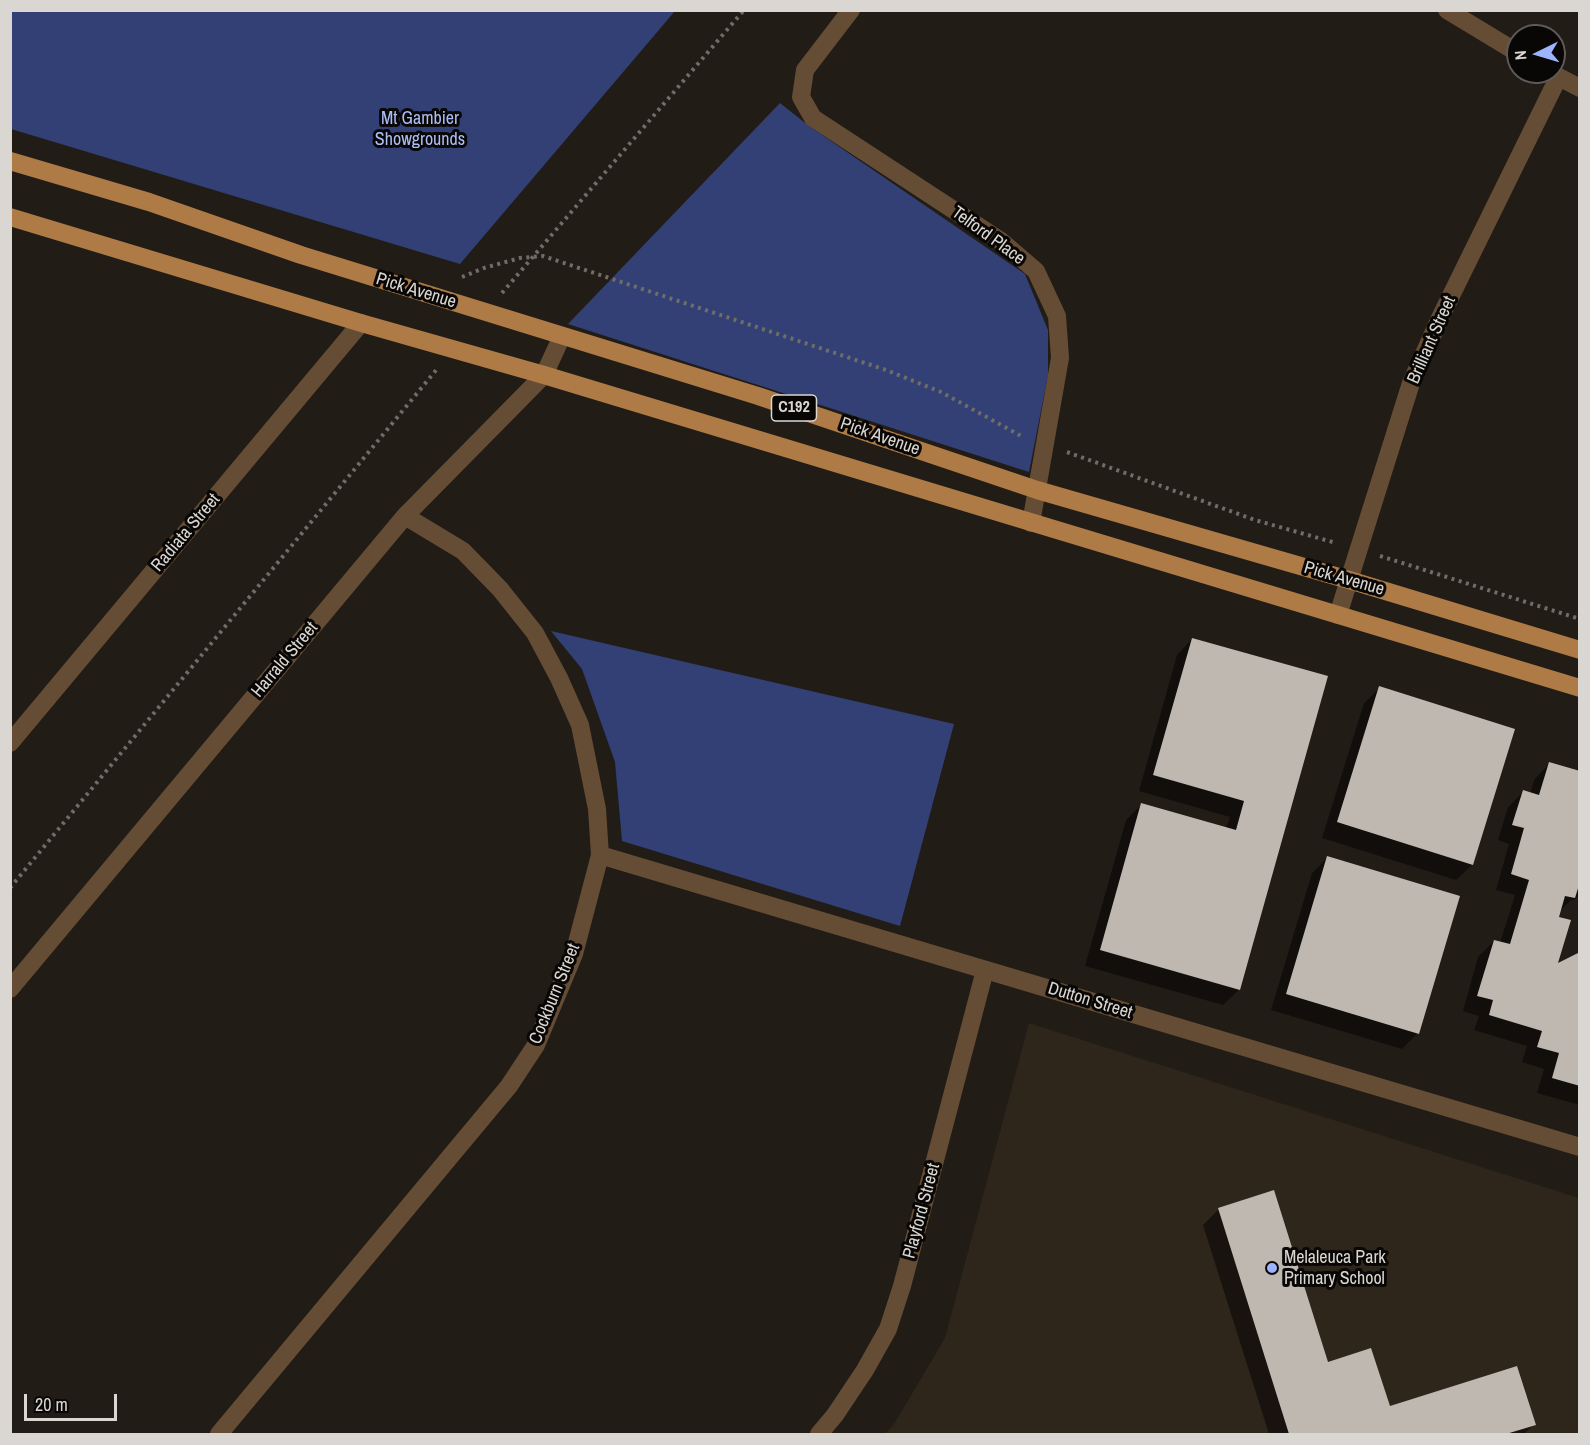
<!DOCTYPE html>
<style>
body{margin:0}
#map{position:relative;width:1590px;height:1445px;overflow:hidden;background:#211c16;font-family:"Archivo Narrow",sans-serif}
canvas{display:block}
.frame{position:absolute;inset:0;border:12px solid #dad6d2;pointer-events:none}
.north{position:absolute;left:1506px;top:24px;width:60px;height:60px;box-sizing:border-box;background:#090705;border:2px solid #5d5a57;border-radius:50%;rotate:265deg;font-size:16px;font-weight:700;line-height:24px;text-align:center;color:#dad6d2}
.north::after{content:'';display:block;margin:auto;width:21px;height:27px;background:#9db4fd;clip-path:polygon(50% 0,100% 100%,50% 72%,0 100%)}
.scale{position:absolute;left:24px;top:1394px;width:93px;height:27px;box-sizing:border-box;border:3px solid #dad6d2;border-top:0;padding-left:8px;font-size:18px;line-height:21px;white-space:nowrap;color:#dad6d2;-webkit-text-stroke:4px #090705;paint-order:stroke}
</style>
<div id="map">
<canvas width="1590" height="1445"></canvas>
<div class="frame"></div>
<div class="north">N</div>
<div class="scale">20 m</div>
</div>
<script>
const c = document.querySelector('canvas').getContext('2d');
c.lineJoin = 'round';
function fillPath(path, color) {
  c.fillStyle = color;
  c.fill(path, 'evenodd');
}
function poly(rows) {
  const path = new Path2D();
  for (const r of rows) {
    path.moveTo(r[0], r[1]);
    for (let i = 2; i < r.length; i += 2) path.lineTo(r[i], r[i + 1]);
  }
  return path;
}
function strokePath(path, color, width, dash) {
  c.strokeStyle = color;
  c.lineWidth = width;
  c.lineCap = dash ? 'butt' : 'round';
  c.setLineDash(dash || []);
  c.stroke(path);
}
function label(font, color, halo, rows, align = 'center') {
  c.font = font + ' "Archivo Narrow",sans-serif';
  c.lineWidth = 6;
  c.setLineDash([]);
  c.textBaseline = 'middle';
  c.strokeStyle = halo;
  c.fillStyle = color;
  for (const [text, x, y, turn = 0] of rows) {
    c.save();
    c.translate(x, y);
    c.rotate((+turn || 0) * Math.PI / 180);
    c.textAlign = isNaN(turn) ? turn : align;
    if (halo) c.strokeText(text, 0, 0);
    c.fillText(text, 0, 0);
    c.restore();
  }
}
const built = poly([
 [1029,1023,1579,1198,1579,1434,885,1434,894,1424,945,1338]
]);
const green = poly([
 [10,11,11,10,675,11,460,264,11,129],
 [780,103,809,126,1025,274,1048,330,1048,375,1029,472,568,324],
 [551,631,954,724,900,926,622,841,615,762,582,669]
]);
const shadow = poly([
 [1192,639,1327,677,1239,990,1223,1005,1085,966,1126,820,1142,804,1226,828,1230,817,1139,791,1177,655],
 [1380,688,1472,865,1456,880,1322,838,1364,703],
 [1549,764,1580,773,1580,895,1574,900,1571,900,1559,912,1556,966,1580,954,1580,1105,1537,1093,1544,1069,1522,1062,1527,1046,1474,1030,1479,1016,1463,1011,1478,957,1494,941,1500,943,1515,895,1496,890,1509,844,1498,840,1508,807,1523,792,1530,794,1534,780],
 [1327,858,1418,1033,1402,1049,1271,1010,1312,873],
 [1218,1210,1327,1364,1384,1410,1534,1424,1524,1434,1269,1434,1203,1225]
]);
const building = poly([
 [1192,638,1328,676,1240,990,1100,950,1141,803,1236,830,1244,801,1153,775],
 [1379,686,1515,729,1473,865,1337,822],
 [1549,762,1580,771,1580,882,1575,898,1565,896,1559,917,1571,920,1558,963,1580,952,1580,1086,1552,1078,1559,1053,1537,1047,1542,1031,1489,1015,1493,1000,1477,996,1494,940,1510,944,1529,880,1511,874,1524,828,1512,825,1523,790,1539,795],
 [1327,856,1460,896,1419,1034,1286,994],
 [1274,1190,1328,1362,1371,1348,1390,1406,1517,1366,1536,1425,1506,1434,1289,1434,1218,1208]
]);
const path = poly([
 [462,277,484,268,520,258,543,256,886,370,941,392,1023,437],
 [502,293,744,10],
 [1067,452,1255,520,1336,543],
 [1380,556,1580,619],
 [10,888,437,369]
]);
const minor = poly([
 [851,10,805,70,801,97,813,118,1001,241,1036,271,1057,316,1060,358,1031,523],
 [1447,10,1518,53],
 [1549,72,1580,88],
 [1338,615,1411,383,1441,316,1558,78],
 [10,743,361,323],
 [600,855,1580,1147],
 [10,989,405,516,544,375,562,336],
 [219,1434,509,1086,536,1045,574,954,600,855,597,809,580,725,559,678,535,633,500,589,463,551,405,516],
 [819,1434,835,1415,865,1370,888,1329,902,1286,985,970]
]);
const major = poly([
 [10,161,149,202,301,255,758,396,1037,490,1349,580,1580,650],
 [10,217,361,323,544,375,1580,688]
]);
const markers = [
 [1272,1268,6,"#9db4fd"]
];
const shields = [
 [794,408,45]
];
const shieldNames = [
 ["C192",794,408]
];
const parkNames = [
 ["Mt Gambier",420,119],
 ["Showgrounds",420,140]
];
const streetNames = [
 ["Telford Place",988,236,36],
 ["Pick Avenue",416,291,17],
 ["Brilliant Street",1432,340,-66],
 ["Pick Avenue",880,437,19],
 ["Radiata Street",186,533,-50],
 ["Pick Avenue",1344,579,16],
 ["Harrald Street",285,660,-50],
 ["Cockburn Street",555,994,-68],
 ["Dutton Street",1090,1001,17],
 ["Playford Street",922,1211,-75]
];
const poiNames = [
 ["Melaleuca Park",1284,1258],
 ["Primary School",1284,1279]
];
fillPath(built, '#2e251b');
fillPath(green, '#324076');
fillPath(shadow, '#0007');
fillPath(building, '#bfb8b1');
strokePath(path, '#706c67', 4, [3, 4.5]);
strokePath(minor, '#654c34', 18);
strokePath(major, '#ae7b46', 18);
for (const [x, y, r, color] of markers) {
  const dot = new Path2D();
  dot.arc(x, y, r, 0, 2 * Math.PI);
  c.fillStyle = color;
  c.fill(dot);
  strokePath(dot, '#090705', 2);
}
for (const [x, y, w] of shields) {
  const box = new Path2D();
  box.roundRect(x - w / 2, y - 13, w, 26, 4.5);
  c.fillStyle = '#090705';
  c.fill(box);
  strokePath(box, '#dad6d2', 1.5);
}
label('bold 16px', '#dad6d2', null, shieldNames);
label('18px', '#acbef8', '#090705', parkNames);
label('18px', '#dad6d2', '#090705', streetNames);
label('18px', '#dad6d2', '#090705', poiNames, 'left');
</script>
